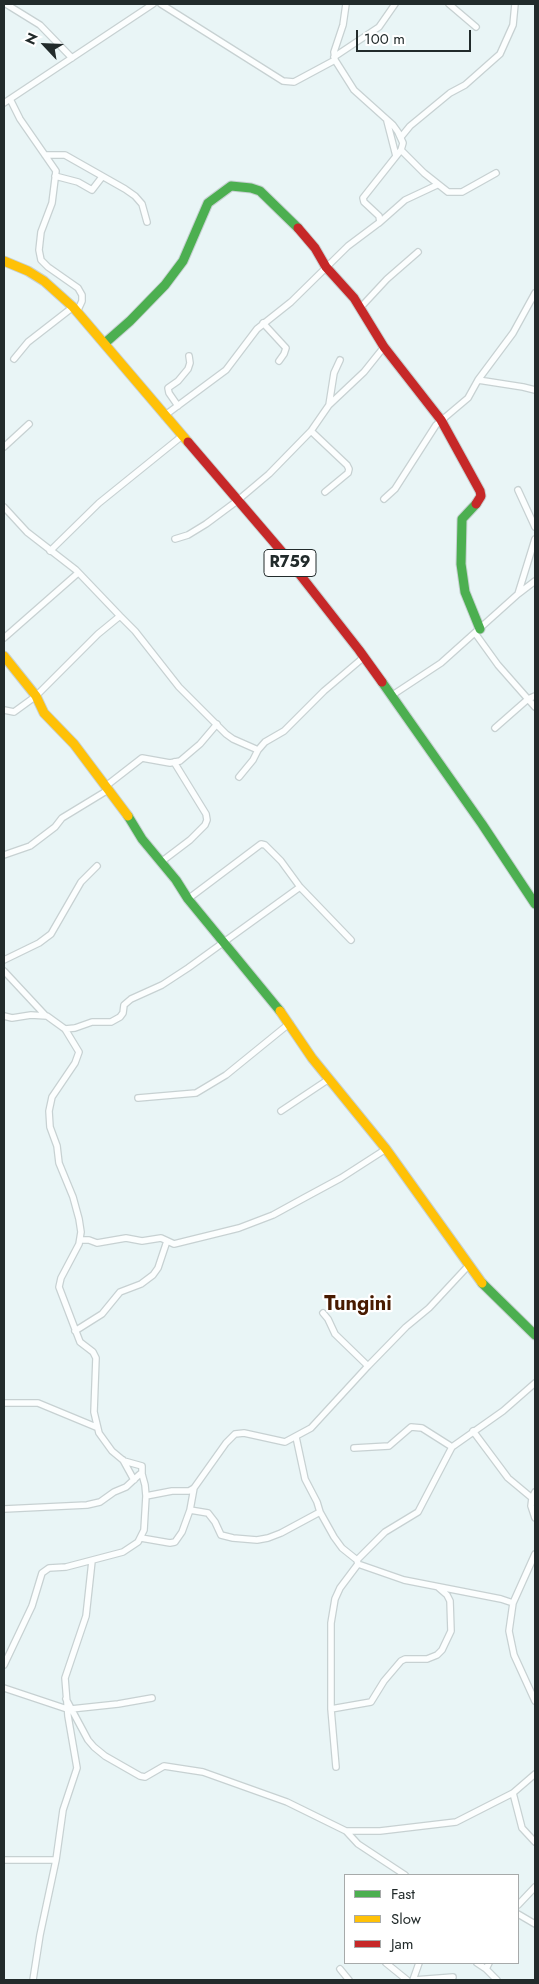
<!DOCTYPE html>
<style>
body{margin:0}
#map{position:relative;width:539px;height:1984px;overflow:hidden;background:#e9f5f6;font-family:Jost,sans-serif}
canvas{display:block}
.frame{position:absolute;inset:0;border:5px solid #222b2b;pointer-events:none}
.legend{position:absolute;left:344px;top:1874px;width:175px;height:90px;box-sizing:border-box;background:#fff;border:1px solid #a7aaaa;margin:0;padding:6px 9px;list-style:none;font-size:15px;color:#222b2b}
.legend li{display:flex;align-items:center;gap:10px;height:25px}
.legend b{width:25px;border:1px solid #a7aaaa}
.north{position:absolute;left:20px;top:20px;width:50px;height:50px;-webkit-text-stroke:4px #fff;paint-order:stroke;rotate:295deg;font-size:14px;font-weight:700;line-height:20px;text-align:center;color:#222b2b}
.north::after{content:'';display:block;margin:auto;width:18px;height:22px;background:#222b2b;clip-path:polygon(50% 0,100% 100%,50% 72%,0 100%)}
.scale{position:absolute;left:356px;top:30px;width:115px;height:22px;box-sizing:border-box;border:2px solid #222b2b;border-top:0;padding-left:6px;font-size:15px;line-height:18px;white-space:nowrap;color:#222b2b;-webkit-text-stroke:4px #fff;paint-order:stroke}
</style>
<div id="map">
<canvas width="539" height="1984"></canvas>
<div class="frame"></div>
<ul class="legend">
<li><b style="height:6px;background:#4caf50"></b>Fast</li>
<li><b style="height:6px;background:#ffc107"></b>Slow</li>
<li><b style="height:6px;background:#c62828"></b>Jam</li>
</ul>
<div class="north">N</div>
<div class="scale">100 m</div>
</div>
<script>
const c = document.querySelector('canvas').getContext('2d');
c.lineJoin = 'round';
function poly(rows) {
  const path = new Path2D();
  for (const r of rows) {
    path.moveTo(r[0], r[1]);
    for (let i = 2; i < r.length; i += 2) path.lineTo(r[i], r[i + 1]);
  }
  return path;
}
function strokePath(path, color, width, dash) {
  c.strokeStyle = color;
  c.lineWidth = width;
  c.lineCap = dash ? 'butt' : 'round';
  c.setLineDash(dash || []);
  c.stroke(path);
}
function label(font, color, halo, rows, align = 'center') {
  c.font = font + ' Jost,sans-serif';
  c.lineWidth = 4.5;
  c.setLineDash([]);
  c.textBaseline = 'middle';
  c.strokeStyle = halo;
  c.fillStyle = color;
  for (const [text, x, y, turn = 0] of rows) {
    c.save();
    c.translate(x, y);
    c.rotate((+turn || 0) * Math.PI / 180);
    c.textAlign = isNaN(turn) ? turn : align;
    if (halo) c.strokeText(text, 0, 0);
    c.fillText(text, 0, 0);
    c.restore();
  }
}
const street = poly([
 [6,4,40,25,72,58],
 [161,4,283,81,294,82,335,60],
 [449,4,476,27],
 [334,57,379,27,395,4],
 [10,99,20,119,56,171,52,203,41,232,39,250,41,260,48,267,78,288,82,295,82,301,77,312],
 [4,103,153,4],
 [387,121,396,156],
 [401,137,410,126,450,93,465,85,500,54,513,25,515,4],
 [401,150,424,173,448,192,462,192,496,173],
 [45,155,65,155,125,189,135,196,142,204,147,222],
 [55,176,78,182,92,190,102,177],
 [379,223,405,200,437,185],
 [361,307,387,279,418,252],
 [263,323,286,348,284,354,279,361],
 [14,359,28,342,73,307],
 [478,380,523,387,535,390],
 [329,405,334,373,340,360],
 [178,406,169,393,168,388,178,381,188,369,190,363,189,356],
 [164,416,226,370,257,329,291,302,348,246,380,222,379,216,364,202,363,198,401,150,403,143,398,132,393,125,354,90,335,60,334,52,343,25,346,4],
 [311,431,347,465,349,469,348,473,325,492],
 [4,447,29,424],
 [518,490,535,527],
 [384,499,395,489,436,425,468,398,478,380,513,333,535,293],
 [4,507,27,532,76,570,120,616,135,631,179,687,226,734,233,739,258,750],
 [175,539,188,535,206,524,237,501,269,474,311,431,329,405,364,372,384,347],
 [50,551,99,503,182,436],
 [518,594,535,539],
 [475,633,498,665,535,707],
 [4,638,78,573],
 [391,696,441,663,518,594,535,581],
 [4,710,14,712,36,696,98,634,120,616],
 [495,728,528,699,535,696],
 [239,777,253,760,258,750,265,742,284,731,324,691,364,657],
 [106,786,142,758,170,763,180,761,200,744,217,724],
 [4,855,30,846,55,827,62,818,108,790],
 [161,862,190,840,205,825,207,820,206,814,174,762],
 [188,899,261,844,265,845,281,861,300,887,351,940],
 [4,960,39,943,51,934,81,882,97,866],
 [4,971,45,1015],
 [4,1016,12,1018,31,1015,47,1016,65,1029,79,1052,75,1063,52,1097,49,1111,50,1127,57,1146,59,1163,73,1197,79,1219,81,1232,79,1244,61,1278,59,1287,80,1342,93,1352,96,1358,94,1412,99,1433,112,1451,124,1461,142,1466,142,1474],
 [65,1029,75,1028,92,1022,111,1022,120,1017,123,1013,124,1005,131,999,162,985,188,968,300,887],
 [138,1098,196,1093,226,1075,290,1023],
 [281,1111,329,1079],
 [80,1240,89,1240,97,1243,126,1238,142,1241,161,1238,174,1244,239,1228,273,1215,304,1198,341,1178,386,1149],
 [323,1313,328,1319,335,1334,368,1366],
 [75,1331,102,1314,120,1292,141,1284,153,1275,158,1268,167,1241],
 [4,1403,38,1403,96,1427],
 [473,1431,508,1478,532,1498],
 [296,1437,305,1479,317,1502,320,1512,334,1537,342,1548,357,1560,358,1564,340,1588,335,1599,331,1623,331,1709,336,1767],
 [354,1448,389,1446,411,1427,422,1428,452,1447],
 [123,1460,134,1480],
 [535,1492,532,1498,531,1506,535,1518],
 [146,1496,172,1491,189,1491,194,1488,226,1443,235,1434,244,1433,285,1442,311,1428,368,1366,406,1327,429,1308,469,1265],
 [4,1509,87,1505,100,1502,114,1492,126,1487,140,1474,142,1474,145,1485,146,1496,144,1530,138,1542,123,1552,66,1567,49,1568,42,1573,32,1606,4,1665],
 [190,1510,208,1513,215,1522,221,1535,233,1538,257,1540,268,1538,281,1533,320,1512],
 [141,1538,170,1543,175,1542,182,1532,190,1510,194,1488],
 [535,1554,513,1603,509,1631,514,1655,535,1701],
 [357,1560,385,1532,418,1512,452,1447,503,1411,535,1383],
 [358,1564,404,1580,501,1599,513,1603],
 [4,1688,67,1709],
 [66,1699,88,1740,94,1747,105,1756,140,1776,145,1777,164,1766,203,1772,287,1802,346,1831,380,1831,456,1822,513,1793,535,1774],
 [71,1709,118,1704,152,1698],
 [331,1709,371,1702,384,1681,401,1661,405,1659,427,1659,437,1655,442,1650,451,1631,450,1601,447,1595,439,1588],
 [513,1793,522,1828,535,1842],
 [346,1831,358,1844,405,1875],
 [4,1860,56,1860],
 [518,1905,535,1887],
 [518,1914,535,1924],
 [386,1963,407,1980],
 [477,1963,486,1969],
 [489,1963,486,1969,497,1980],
 [340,1969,349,1980],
 [33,1980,40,1935,56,1860,63,1810,77,1768,68,1716,65,1678,86,1616,92,1561],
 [413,1980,419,1963],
 [414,1980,453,1977]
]);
const fast = poly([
 [105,343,130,321,165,285,183,261,208,203,231,186,251,188,260,191,298,228],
 [476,504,462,519,461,564,465,592,480,629],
 [382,682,482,824,535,904],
 [128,816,142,839,176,880,188,899,280,1011],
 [482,1283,535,1335]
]);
const slow = poly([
 [4,261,28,271,44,281,73,307,188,442],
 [4,656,36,696,44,713,74,744,128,816],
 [280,1011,312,1058,386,1149,482,1283]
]);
const jam = poly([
 [298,228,315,248,326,267,354,298,384,347,441,420,480,491,481,496,476,504],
 [188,442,283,553,359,650,382,682]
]);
const shields = [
 [290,563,52]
];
const shieldNames = [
 ["R759",290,563]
];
const quarterNames = [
 ["Tungini",358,1305]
];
strokePath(street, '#c7d1d2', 8);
strokePath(fast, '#c7d1d2', 11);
strokePath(slow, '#c7d1d2', 11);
strokePath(jam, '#c7d1d2', 11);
strokePath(street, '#fcfefe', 5.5);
strokePath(fast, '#4caf50', 9);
strokePath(slow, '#ffc107', 9);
strokePath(jam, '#c62828', 9);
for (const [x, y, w] of shields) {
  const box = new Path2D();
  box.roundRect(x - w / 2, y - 13.5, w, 27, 4);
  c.fillStyle = '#fff';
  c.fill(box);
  strokePath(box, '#222b2b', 1);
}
label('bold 16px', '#222b2b', null, shieldNames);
label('bold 20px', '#481a00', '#fff', quarterNames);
</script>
